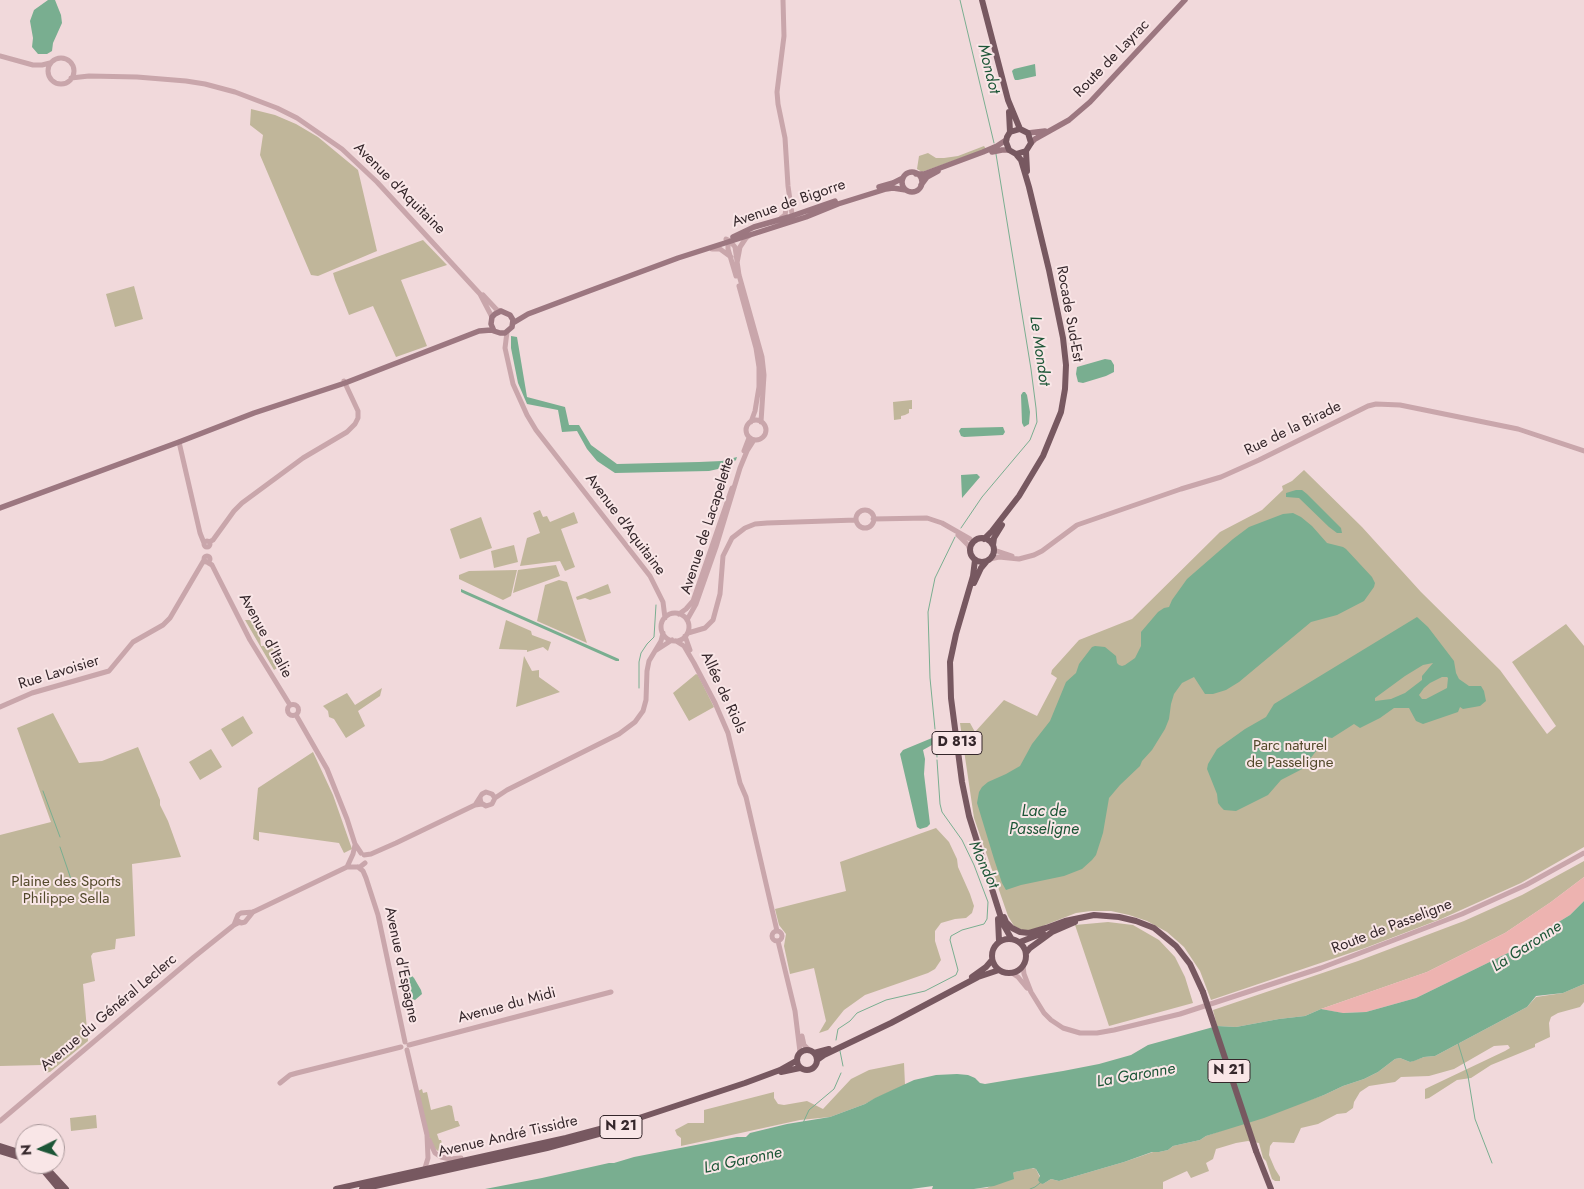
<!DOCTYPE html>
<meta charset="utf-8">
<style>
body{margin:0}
#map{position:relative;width:1584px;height:1189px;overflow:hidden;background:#f1d9db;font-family:Jost,sans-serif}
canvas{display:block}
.north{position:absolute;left:15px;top:1124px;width:50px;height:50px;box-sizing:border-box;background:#f9e6e7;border:1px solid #ab9a9c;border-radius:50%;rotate:266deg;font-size:14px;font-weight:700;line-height:20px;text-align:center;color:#35272b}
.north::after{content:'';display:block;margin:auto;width:18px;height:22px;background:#1d5637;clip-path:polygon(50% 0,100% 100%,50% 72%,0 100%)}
</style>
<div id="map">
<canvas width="1584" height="1189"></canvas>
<div class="north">N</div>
</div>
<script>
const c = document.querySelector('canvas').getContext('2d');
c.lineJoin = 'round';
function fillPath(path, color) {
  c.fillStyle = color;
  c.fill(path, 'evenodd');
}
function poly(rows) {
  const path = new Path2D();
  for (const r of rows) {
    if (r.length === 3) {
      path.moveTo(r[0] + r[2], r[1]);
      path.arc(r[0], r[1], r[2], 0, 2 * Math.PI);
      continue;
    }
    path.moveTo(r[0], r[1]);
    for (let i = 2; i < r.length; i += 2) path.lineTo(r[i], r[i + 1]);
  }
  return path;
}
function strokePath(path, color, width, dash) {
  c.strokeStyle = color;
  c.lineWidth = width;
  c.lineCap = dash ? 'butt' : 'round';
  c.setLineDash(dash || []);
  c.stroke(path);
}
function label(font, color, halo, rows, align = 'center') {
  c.font = font + ' Jost,sans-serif';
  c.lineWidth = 4;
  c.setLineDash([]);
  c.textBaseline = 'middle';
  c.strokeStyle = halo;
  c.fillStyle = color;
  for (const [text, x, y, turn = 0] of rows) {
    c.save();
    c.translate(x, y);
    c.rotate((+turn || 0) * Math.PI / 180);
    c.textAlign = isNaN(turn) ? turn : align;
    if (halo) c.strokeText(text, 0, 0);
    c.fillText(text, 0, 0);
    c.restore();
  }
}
const green = poly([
 [251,109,275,115,296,124,318,137,358,170,377,251,318,276,311,275,260,155,263,135,250,125],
 [984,146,986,149,922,172,917,169,919,156,928,153,936,158,944,158,958,156],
 [423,240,447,265,401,280,427,346,396,357,373,306,349,315,335,280,333,273],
 [134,286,143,319,115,327,106,294],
 [912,400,912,409,909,409,909,413,905,415,901,416,901,419,894,420,893,402],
 [1304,470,1362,527,1421,592,1500,670,1547,734,1556,726,1512,662,1566,624,1584,646,1584,847,1521,883,1441,919,1365,948,1211,1000,1200,971,1184,947,1167,932,1147,921,1129,915,1111,911,1091,911,1076,913,1035,929,1024,931,1014,926,1008,916,974,818,960,723,970,723,975,732,1004,700,1037,716,1057,678,1051,674,1052,670,1079,640,1132,619,1220,532,1262,510,1283,490,1282,486,1292,481],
 [540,510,543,517,547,516,550,522,574,512,578,523,561,529,575,567,565,571,560,561,520,566,527,538,540,533,533,513],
 [481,517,492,548,460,559,450,529],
 [514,545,518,562,494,568,491,551],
 [556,565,560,576,513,593,518,570],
 [517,570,511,596,503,600,459,579,459,575,469,571],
 [559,580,567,582,587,643,537,621,545,585],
 [608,584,611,593,590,600,585,598,577,600,576,597],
 [245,620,258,620,261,646,278,645,279,667,274,670],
 [506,620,531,631,532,635,551,642,548,651,543,647,527,652,527,650,499,649],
 [524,656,532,671,539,670,539,677,560,692,516,707],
 [696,674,698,675,714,707,689,721,673,693],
 [382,688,380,696,358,711,365,726,346,738,334,719,329,717,328,711,323,706,347,693,355,705],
 [53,713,79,763,102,761,138,747,160,800,160,805,168,821,181,857,132,864,135,936,116,939,115,949,93,953,91,956,95,981,83,984,88,1041,50,1072,44,1073,42,1065,0,1066,0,835,51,822,17,728],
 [243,716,253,733,232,747,221,729],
 [211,749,222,767,200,780,189,762],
 [313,752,333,795,352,849,344,853,339,843,259,832,259,841,253,839,258,788],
 [936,828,949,842,957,859,958,867,970,894,974,906,972,913,966,918,955,919,941,923,935,931,935,941,941,960,935,969,928,973,865,995,844,1010,828,1030,819,1033,826,1021,814,968,790,974,784,946,786,934,779,925,775,909,846,891,840,862],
 [1584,861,1584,877,1551,902,1505,933,1427,972,1321,1009,1305,1016,1279,1019,1236,1027,1217,1026,1213,1010,1358,961,1464,921,1522,895],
 [1108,922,1133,925,1159,940,1175,957,1185,977,1193,1003,1109,1026,1075,925],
 [1584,984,1584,1002,1580,1007,1558,1013,1551,1017,1549,1023,1550,1037,1535,1044,1535,1047,1491,1065,1471,1078,1457,1080,1429,1098,1425,1099,1425,1089,1505,1051,1510,1048,1508,1045,1494,1046,1454,1069,1429,1076,1401,1077,1395,1082,1369,1086,1360,1092,1354,1102,1353,1108,1346,1113,1337,1114,1318,1124,1301,1128,1294,1143,1273,1142,1270,1146,1269,1155,1275,1169,1280,1177,1280,1181,1275,1181,1272,1179,1266,1161,1263,1158,1259,1143,1248,1141,1236,1143,1216,1149,1213,1159,1206,1163,1209,1171,1191,1178,1187,1171,1163,1182,1163,1189,974,1189,987,1188,1015,1172,1031,1168,1036,1169,1043,1184,1051,1179,1059,1181,1124,1162,1153,1152,1159,1152,1168,1150,1173,1146,1200,1140,1206,1136,1324,1095,1343,1086,1364,1079,1378,1072,1395,1059,1400,1058,1410,1062,1413,1061,1424,1057,1435,1056,1527,1007,1536,997,1563,993],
 [904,1063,905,1085,876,1098,865,1104,830,1117,800,1120,681,1146,681,1138,677,1135,675,1130,688,1123,704,1123,704,1110,774,1092,774,1098,778,1104,784,1105,807,1101,823,1109,851,1079,869,1070],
 [422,1089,423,1093,427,1092,431,1110,449,1105,452,1106,455,1121,458,1121,460,1126,437,1134,439,1140,441,1140,444,1150,438,1151,433,1147,429,1137,418,1091],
 [96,1115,97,1128,71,1131,70,1118]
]);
const sand = poly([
 [1584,877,1584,901,1570,915,1508,953,1416,998,1366,1012,1342,1013,1321,1009,1427,972,1505,933,1551,902]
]);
const water = poly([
 [48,0,55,0,61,15,62,23,53,43,52,51,47,54,38,54,32,47,33,38,30,21,34,10],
 [1035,64,1036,76,1018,80,1015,80,1014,78,1012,71,1014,69],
 [511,336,517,337,527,397,565,407,569,425,579,425,591,445,617,464,699,462,722,461,737,457,736,460,727,467,709,471,615,473,597,461,587,449,577,431,562,432,558,410,527,404,518,383,511,348],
 [1105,359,1111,360,1114,365,1114,372,1106,376,1083,383,1078,382,1076,374,1077,367],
 [1023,392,1025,392,1027,395,1030,412,1029,424,1024,427,1022,423,1021,395],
 [1003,427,1005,432,1003,435,964,437,961,436,959,431,961,428],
 [977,474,980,477,962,498,961,475],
 [1296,490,1302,490,1307,494,1341,528,1342,533,1337,533,1329,527,1299,498,1286,497,1286,493],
 [1293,513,1301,517,1312,526,1327,543,1343,547,1346,549,1372,577,1375,583,1374,587,1364,601,1337,615,1311,622,1239,682,1226,690,1213,694,1205,694,1194,677,1182,683,1174,694,1171,704,1169,719,1165,729,1152,750,1142,761,1140,766,1120,785,1109,798,1103,833,1096,855,1092,860,1082,869,1064,876,1021,885,1006,890,1002,883,994,859,977,803,979,792,982,787,988,782,1006,774,1020,766,1032,744,1050,721,1066,682,1076,673,1079,664,1092,647,1095,646,1105,647,1116,656,1117,663,1119,665,1122,666,1125,665,1135,658,1141,646,1141,632,1158,612,1164,608,1169,607,1172,600,1187,579,1233,539,1249,527,1283,514],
 [461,589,619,659,619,661,616,661,465,594,461,592],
 [1417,617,1428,627,1454,661,1456,673,1459,679,1469,686,1481,686,1484,691,1486,701,1480,706,1463,709,1460,707,1458,712,1423,724,1416,721,1409,708,1394,708,1380,718,1360,728,1354,724,1332,738,1327,737,1310,759,1308,766,1281,780,1268,795,1236,811,1224,810,1221,807,1218,803,1217,794,1207,769,1208,764,1217,749,1245,729,1266,717,1274,704],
 [1433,663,1422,676,1422,680,1405,693,1391,699,1375,701,1375,698,1405,676,1423,665],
 [1442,677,1447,677,1448,678,1447,688,1426,699,1422,699,1419,695,1424,688,1430,683],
 [932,738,932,745,923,750,925,759,924,774,930,824,927,827,920,829,917,827,900,754,903,750],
 [1584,901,1584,984,1563,993,1536,996,1527,1007,1435,1056,1424,1057,1414,1061,1410,1062,1400,1058,1395,1059,1378,1072,1364,1079,1343,1086,1324,1095,1264,1118,1206,1136,1200,1140,1173,1146,1168,1150,1159,1152,1152,1152,1124,1162,1059,1181,1051,1179,1043,1184,1040,1183,1038,1180,1040,1176,1036,1169,1033,1168,1015,1172,1013,1173,1014,1179,994,1186,974,1189,932,1189,933,1186,911,1189,485,1189,542,1178,609,1163,614,1163,634,1157,737,1137,746,1137,750,1133,787,1124,830,1117,865,1104,875,1098,914,1080,936,1075,957,1074,968,1075,975,1078,980,1083,985,1084,1063,1071,1099,1064,1131,1055,1148,1045,1217,1026,1236,1027,1279,1019,1305,1016,1321,1009,1343,1013,1366,1012,1416,998,1508,953,1570,915],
 [407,976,412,976,414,978,421,990,422,994,415,1000,409,998,403,992,402,982,404,977]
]);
const stream = poly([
 [960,0,994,143],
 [961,528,982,497,1030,440,1037,422,1036,408,1031,369,996,154],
 [639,688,639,662,641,653,647,644,654,637,656,605],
 [935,729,930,678,928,612,935,578,955,537],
 [936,736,937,757],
 [43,791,60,837],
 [60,847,73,885],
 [836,1040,838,1029,850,1021,857,1013,886,1000,925,991,956,975,958,970,950,940,951,936,962,930,984,924,987,919,988,902,974,865,962,840,942,812,940,804,937,760],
 [1458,1043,1468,1076,1475,1119,1492,1163],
 [840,1051,843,1066],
 [803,1123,809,1110,834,1089,841,1073],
 [1030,1189,1035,1187,1040,1183]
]);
const tertiary = poly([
 [783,0,784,36,777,92,778,104,785,138,788,186,792,214,790,219],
 [0,56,33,65,42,65,50,63],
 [61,71,13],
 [71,78,89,76,137,77,186,81,205,84,235,92,277,108,297,118,342,149,377,182,480,294,492,317],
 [781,218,785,215,787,203],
 [726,239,730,241,735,247,739,275,762,357,764,375,761,422],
 [728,240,728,249,736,276],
 [712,249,720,249,731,257],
 [737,263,740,247,746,238,750,235],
 [739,286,756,348,759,367,759,387,755,411,751,422],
 [483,295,497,310,501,311],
 [507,332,505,348,513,384,527,415,536,430,650,576,663,602,665,618],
 [756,430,10],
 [179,442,200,533,204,543],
 [744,451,749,438],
 [865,519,9],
 [873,519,927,518,942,523,970,539],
 [958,535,968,545,970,550],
 [207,544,3],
 [209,542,213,540,234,511,242,503,303,458,347,432,355,424,358,418,358,411,344,381],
 [994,550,1012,556],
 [207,559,3],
 [990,559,999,557,1019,559,1034,555,1042,551,1077,525,1181,489,1221,477,1259,460,1368,406,1376,404,1400,405,1518,429,1584,451],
 [207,562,212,565,215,571,250,640,290,705],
 [675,627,14],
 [679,614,686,609,693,601,732,488],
 [687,620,696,604,716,547,740,468,747,451,754,440],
 [688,633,705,628,713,620,720,594,723,556,732,538,745,528,755,524,767,523,856,520],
 [685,636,690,650],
 [676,641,684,646,694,663,715,703,728,733,740,783,746,797,777,931],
 [655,651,672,640],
 [293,710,5.5],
 [0,707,32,693,109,671,133,642,163,625,170,618,204,560],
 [296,715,327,769,347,819,355,844,361,853],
 [495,798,507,790,619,734,635,722,643,711,646,700,647,671,649,661,661,641,663,633],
 [475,805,482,794,486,792,492,794,495,798,492,804,486,806,481,803,480,798],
 [364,855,371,854,396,843,475,805,482,804],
 [347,867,353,854,355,845],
 [358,867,363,871,366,878,378,915,405,1042],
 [238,921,241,923,245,922,253,912],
 [234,925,238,915,241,913,253,912,347,867,360,867,365,863],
 [777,936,5],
 [778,941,795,1011,800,1052],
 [1023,966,1024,974,1031,992,1044,1013,1051,1020,1063,1028,1080,1033,1097,1033,1114,1030,1180,1014,1321,968,1462,914,1526,885,1584,853],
 [1012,973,1018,977,1027,988],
 [802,1036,804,1045,809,1050],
 [409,1045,611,992],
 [407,1050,427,1135,428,1158,425,1168],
 [280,1083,290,1075,297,1073,401,1047],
 [0,1121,194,957,234,925,240,922],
 [429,1140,435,1153,441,1157,450,1159,461,1158]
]);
const secondary = poly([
 [1028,133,1045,131],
 [1031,143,1035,139,1069,120,1090,102,1185,0],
 [992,152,1002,150,1009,150],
 [912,182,10],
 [916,174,924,174,983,152,997,146,1006,140],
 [921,185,927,177,938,171],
 [879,187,893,183,903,178],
 [733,237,754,227,789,217,835,201],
 [513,323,528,314,589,291,678,258,806,217,838,204,886,189,893,188,906,190],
 [0,508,179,442,254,413,345,383,479,331,491,330,500,333,505,333,512,327,513,320,510,315,501,311,495,314,492,317,491,324,494,331]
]);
const primary = poly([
 [982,0,1008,100,1020,129],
 [1009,112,1010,132],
 [1026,151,1027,171],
 [982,550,12],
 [984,539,992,531,1019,496,1043,456,1061,412,1065,389,1066,365,1063,338,1049,270,1029,187,1021,160,1016,154,1009,150,1006,142,1007,137,1010,132,1020,129,1028,133,1031,143,1026,151,1016,154],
 [993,545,994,538,1002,525],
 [975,560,973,576,956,634,950,662,951,698,962,782,969,816,1003,924,1011,938],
 [974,583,981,568,986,562],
 [1004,917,1006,922,1012,928,1020,932,1029,933,1046,928,1065,921,1094,915,1119,917,1136,921,1154,928,1176,946,1190,964,1203,992],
 [998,919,999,941],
 [1009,956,17],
 [1020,942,1043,933],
 [1026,953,1030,948,1052,932,1075,922],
 [972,977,986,967,992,960],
 [807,1060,10],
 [814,1053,829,1049],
 [817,1060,824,1055,891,1023,978,977,999,970],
 [781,1072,800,1068],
 [0,1146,25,1154],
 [0,1151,25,1159],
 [1256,1151,1271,1189],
 [35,1164,44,1171,59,1189],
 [43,1164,66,1189],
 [336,1189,566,1138,630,1121,745,1083,780,1070,796,1061],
 [362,1189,547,1148,606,1132]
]);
const primaryBridge = poly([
 [1203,992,1256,1151]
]);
const shields = [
 [957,743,50],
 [1229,1071,42],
 [621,1127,42]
];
const shieldNames = [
 ["D 813",957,743],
 ["N 21",1229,1071],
 ["N 21",621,1127]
];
const streetNames = [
 ["Route de Layrac",1112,59,-46],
 ["Avenue d'Aquitaine",399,189,45],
 ["Avenue de Bigorre",789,204,-19],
 ["Rocade Sud-Est",1069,314,80],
 ["Rue de la Birade",1293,429,-26],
 ["Avenue d'Aquitaine",625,525,53],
 ["Avenue de Lacapelette",708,526,-72],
 ["Avenue d'Italie",265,636,61],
 ["Rue Lavoisier",59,673,-17],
 ["Allée de Riols",723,693,65],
 ["Route de Passeligne",1392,927,-21],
 ["Avenue d'Espagne",401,965,78],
 ["Avenue du Midi",507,1006,-15],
 ["Avenue du Général Leclerc",109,1013,-40],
 ["Avenue André Tissidre",508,1137,-13]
];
const parkNames = [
 ["Parc naturel",1290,746],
 ["de Passeligne",1290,763],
 ["Plaine des Sports",66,882],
 ["Philippe Sella",66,899]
];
const waterNames = [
 ["Mondot",988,69,76],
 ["Le Mondot",1039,351,82],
 ["Lac de",1044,812],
 ["Passeligne",1044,830],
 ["Mondot",983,865,65],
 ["La Garonne",1527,947,-33],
 ["La Garonne",1136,1076,-10],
 ["La Garonne",743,1161,-12]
];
fillPath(green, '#c0b69a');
fillPath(sand, '#edb3b0');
fillPath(water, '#79ae90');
strokePath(stream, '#79ae90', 1);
strokePath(tertiary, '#c9a6ab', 5);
strokePath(secondary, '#9c7780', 5.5);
strokePath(primary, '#775860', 6);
strokePath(primaryBridge, '#775860', 6);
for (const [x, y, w] of shields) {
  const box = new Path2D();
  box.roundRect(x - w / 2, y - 11.5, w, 23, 4);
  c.fillStyle = '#f9e6e7';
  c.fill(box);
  strokePath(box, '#35272b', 1);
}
label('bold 14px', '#35272b', null, shieldNames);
label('15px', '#35272b', '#f9e6e7', streetNames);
label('15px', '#534a2b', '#f9e6e7', parkNames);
label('italic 16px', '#1d5637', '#f9e6e7', waterNames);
</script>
